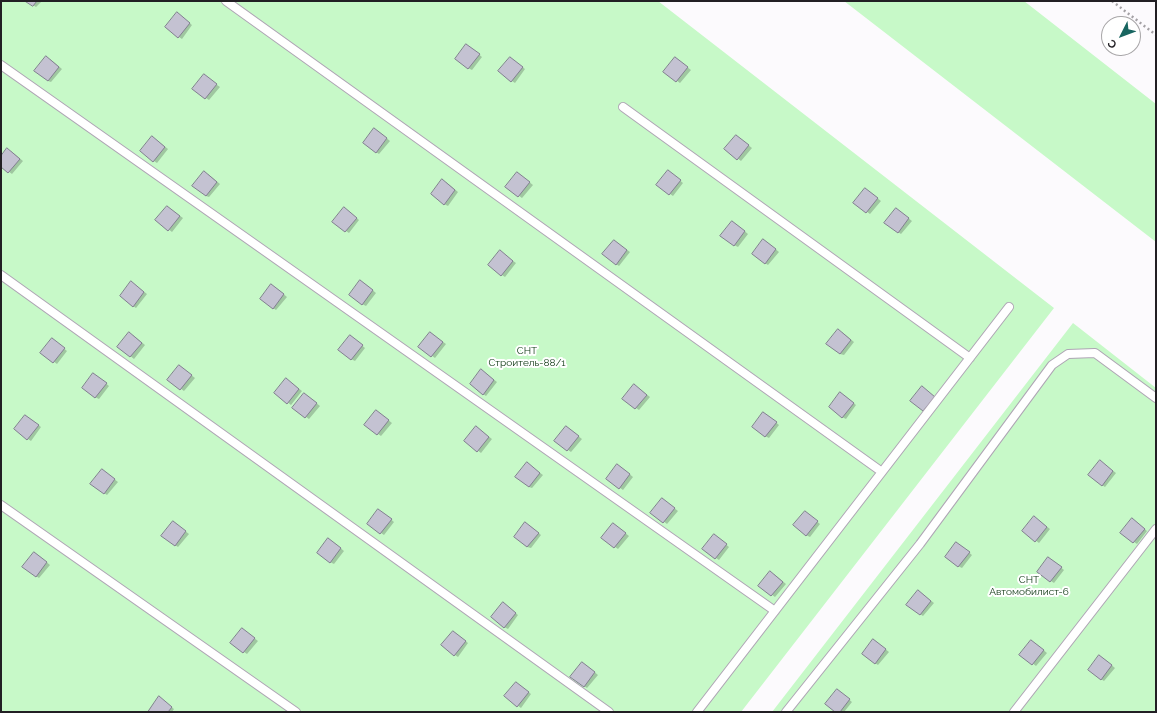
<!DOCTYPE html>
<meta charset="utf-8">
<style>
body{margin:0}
#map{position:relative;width:1157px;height:713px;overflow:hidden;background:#fcfafd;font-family:Raleway,sans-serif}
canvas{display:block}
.frame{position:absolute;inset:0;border:2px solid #221f24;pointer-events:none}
.north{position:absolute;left:1101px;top:16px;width:40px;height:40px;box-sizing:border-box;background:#fff;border:1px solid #a7a5a7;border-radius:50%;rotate:228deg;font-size:11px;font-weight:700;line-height:16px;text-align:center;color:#221f24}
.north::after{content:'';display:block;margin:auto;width:14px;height:18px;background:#186560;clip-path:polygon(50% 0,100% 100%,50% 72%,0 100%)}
</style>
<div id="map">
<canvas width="1157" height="713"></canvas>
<div class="frame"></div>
<div class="north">С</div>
</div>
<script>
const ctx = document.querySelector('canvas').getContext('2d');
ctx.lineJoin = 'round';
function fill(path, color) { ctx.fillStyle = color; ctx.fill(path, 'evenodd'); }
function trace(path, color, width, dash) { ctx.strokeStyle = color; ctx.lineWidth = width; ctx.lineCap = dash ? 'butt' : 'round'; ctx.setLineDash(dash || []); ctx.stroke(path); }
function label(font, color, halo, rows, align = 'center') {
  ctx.font = font + ' Raleway,sans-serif'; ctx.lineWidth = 4; ctx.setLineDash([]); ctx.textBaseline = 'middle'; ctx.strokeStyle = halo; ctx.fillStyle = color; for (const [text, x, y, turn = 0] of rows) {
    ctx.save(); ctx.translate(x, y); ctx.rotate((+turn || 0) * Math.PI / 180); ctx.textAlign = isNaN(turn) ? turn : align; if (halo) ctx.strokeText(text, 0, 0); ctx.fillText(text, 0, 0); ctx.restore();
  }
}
const green = new Path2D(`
 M1,1h657l396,307 -313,404h-740z
 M844,1h180l132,103v138z
 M1073,323l83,65v324h-384z`);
const shadow = new Path2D(`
 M27,1h15l-6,6z
 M180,16l12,9 -10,14 -3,-2z
 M470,47l12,10 -10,13 -4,-2z
 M50,59l12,10 -11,13 -3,-1z
 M513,60l12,9 -10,14 -3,-2z
 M678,60l13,10 -11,13 -15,-11z
 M207,78l13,9 -11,13 -16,-11z
 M378,131l12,10 -11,13 -3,-2z
 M739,138l13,10 -11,13 -15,-12z
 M155,139l13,10 -11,14 -3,-2z
 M11,151l12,10 -11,13 -11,-8v-9z
 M671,173l12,10 -10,13 -16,-11z
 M208,174l12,10 -11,13 -3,-1z
 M520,175l13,10 -11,13 -15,-11z
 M446,182l12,10 -10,14 -4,-2z
 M868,191l13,10 -11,13 -15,-11z
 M170,209l13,9 -11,14 -15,-12z
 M347,210l12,10 -10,13 -16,-11z
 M899,211l13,10 -11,13 -3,-2z
 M736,224l12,10 -10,13 -4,-2z
 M767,242l12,10 -11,13 -3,-2z
 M617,243l13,9 -11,14 -3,-2z
 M503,254l13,9 -11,14 -3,-2z
 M364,283l12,10 -10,13 -4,-2z
 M135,285l12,9 -11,14 -3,-2z
 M275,287l12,10 -11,13 -3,-2z
 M842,332l12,10 -10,13 -4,-1z
 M133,335l12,10 -11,14 -15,-12z
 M433,335l13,9 -11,14 -16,-12z
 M353,338l12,10 -10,13 -4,-2z
 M55,341l12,10 -10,13 -16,-12z
 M182,368l13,10 -11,13 -15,-11z
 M485,373l12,9 -11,14 -3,-2z
 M97,376l12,10 -10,13 -4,-2z
 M290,382l12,9 -11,14 -15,-12z
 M637,387l13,10 -11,13 -16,-11z
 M844,395l12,10 -10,14 -4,-2z
 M307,396l13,10 -11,13 -15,-11z
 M379,413l13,10 -11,13 -16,-11z
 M767,415l12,10 -10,13 -4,-2z
 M26,416l15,11 -10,14 -3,-2z
 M569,429l13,10 -11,13 -16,-11z
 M480,430l12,9 -11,14 -15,-12z
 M1104,464l12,9 -11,14 -3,-2z
 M530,466l13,9 -11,13 -3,-1z
 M621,467l12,10 -10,13 -16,-11z
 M105,472l13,10 -11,13 -3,-2z
 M665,501l13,10 -11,13 -15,-12z
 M382,512l12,10 -10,13 -16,-11z
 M808,514l12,10 -10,13 -4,-2z
 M1038,520l12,9 -11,14 -15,-12z
 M1135,521l12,10 -10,13 -16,-11z
 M176,524l13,10 -11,13 -3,-2z
 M529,525l12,10 -10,13 -4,-1z
 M616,526l13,10 -11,13 -16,-11z
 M717,537l12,10 -10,13 -16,-11z
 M332,541l12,10 -10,13 -4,-2z
 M960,545l12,10 -10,13 -4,-2z
 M38,555l12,10 -11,13 -3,-2z
 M1052,560l12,10 -10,13 -3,-2z
 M774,574l12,10 -11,13 -15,-11z
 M921,593l13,10 -11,13 -3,-2z
 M506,606l12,9 -10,14 -4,-2z
 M245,631l13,10 -11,13 -16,-11z
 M456,634l12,9 -10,14 -3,-2z
 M874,640l15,12 -11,13 -3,-2z
 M1035,643l12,10 -11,13 -15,-12z
 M1103,658l12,10 -11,13 -3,-2z
 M586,665l12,10 -11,13 -3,-2z
 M519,685l12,9 -10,14 -16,-12z
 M840,692l12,10 -8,10h-7z
 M159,698l15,11 -2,3 -24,-1z`);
const building = new Path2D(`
 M25,1h12l-4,5z
 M177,12l13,11 -12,15 -13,-11z
 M466,44l14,10 -12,15 -13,-10z
 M46,56l13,11 -11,14 -14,-10z
 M510,57l13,10 -12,15 -13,-11z
 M675,57l13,10 -12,15 -13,-10z
 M204,74l13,10 -12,15 -13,-10z
 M374,128l13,10 -11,15 -13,-10z
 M736,135l13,10 -12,15 -13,-11z
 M152,136l13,11 -12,15 -13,-11z
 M7,148l13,11 -12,14 -7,-6v-11z
 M668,170l13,10 -12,15 -13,-10z
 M204,171l13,11 -11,14 -14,-10z
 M517,172l13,10 -12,15 -13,-10z
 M442,179l13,11 -11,15 -13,-11z
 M865,188l13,10 -12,15 -13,-10z
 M167,206l13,10 -12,15 -13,-11z
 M344,207l13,11 -12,14 -13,-10z
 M896,208l13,10 -11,15 -14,-10z
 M732,221l13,10 -11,15 -14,-10z
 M763,239l13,10 -11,15 -13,-10z
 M614,240l13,10 -11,15 -14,-11z
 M500,250l13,11 -12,15 -13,-11z
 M360,280l13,10 -11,15 -13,-10z
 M131,281l13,11 -11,15 -13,-11z
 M271,284l13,10 -11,15 -13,-10z
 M838,329l13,11 -11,14 -14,-10z
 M129,332l13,11 -12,14 -13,-10z
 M430,332l13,10 -12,15 -13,-10z
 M350,335l13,10 -12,15 -13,-10z
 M52,338l13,10 -12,15 -13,-10z
 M179,365l13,10 -12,15 -13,-10z
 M481,369l13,11 -11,15 -13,-11z
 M93,373l14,10 -12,15 -13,-10z
 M286,378l13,11 -12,15 -13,-11z
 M634,384l13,11 -12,14 -13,-10z
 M922,386l13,11 -12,14 -13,-10z
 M840,392l14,11 -12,15 -13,-11z
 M304,393l13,10 -12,15 -13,-10z
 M376,410l13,10 -12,15 -13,-10z
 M763,412l14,10 -12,15 -13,-10z
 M25,415l14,10 -12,15 -13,-11z
 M476,426l13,11 -12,15 -13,-11z
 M566,426l13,10 -12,15 -13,-10z
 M1100,460l13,11 -11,15 -14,-11z
 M527,462l13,11 -11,14 -14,-10z
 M617,464l13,10 -11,15 -13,-10z
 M102,469l13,10 -11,15 -14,-10z
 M662,498l13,10 -12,15 -13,-10z
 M378,509l14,10 -12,15 -13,-10z
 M805,511l13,10 -12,15 -13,-11z
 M1034,516l13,11 -12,15 -13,-11z
 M1132,518l13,11 -12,14 -13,-10z
 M173,521l13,10 -11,15 -14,-10z
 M525,522l14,11 -12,14 -13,-10z
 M613,523l13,10 -12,15 -13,-10z
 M714,534l13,10 -12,15 -13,-10z
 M328,538l13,10 -11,15 -13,-10z
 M956,542l14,10 -12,15 -13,-10z
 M34,552l13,10 -11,15 -14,-10z
 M1048,557l14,10 -12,15 -13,-10z
 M770,571l13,11 -12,14 -13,-10z
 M918,590l13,11 -11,14 -14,-10z
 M503,602l13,11 -12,15 -13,-11z
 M242,628l13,10 -12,15 -13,-10z
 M453,631l13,10 -12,15 -13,-11z
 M873,639l13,10 -11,15 -13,-10z
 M1031,640l13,10 -12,15 -13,-10z
 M1099,655l13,10 -11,15 -13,-10z
 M582,662l13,10 -11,15 -14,-10z
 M516,682l13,10 -12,15 -13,-11z
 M837,689l13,10 -10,13h-5l-10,-8z
 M159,696l13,11 -4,5h-20z`);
const path = new Path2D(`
 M1112,1l44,34`);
const service = new Path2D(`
 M226,1l656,471
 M1,65l774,546
 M623,107l347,251
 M1,275l608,437
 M1,505l295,207
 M697,712l312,-405
 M786,712l134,-168 132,-179 16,-11 27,-1 61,45
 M1014,712l142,-183`);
const parkNames = [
 ["СНТ",527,351],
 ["Строитель-88/1",527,363],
 ["СНТ",1029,580],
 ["Автомобилист-6",1029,592]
];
fill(green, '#c7f9c8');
fill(shadow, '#0003');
fill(building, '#c4c2d2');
trace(building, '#828090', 1);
trace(service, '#aea5b4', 10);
trace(path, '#a4a1a5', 2.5, [2, 3]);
trace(service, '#fff', 8);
label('10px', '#0b3510', '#fff', parkNames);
</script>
